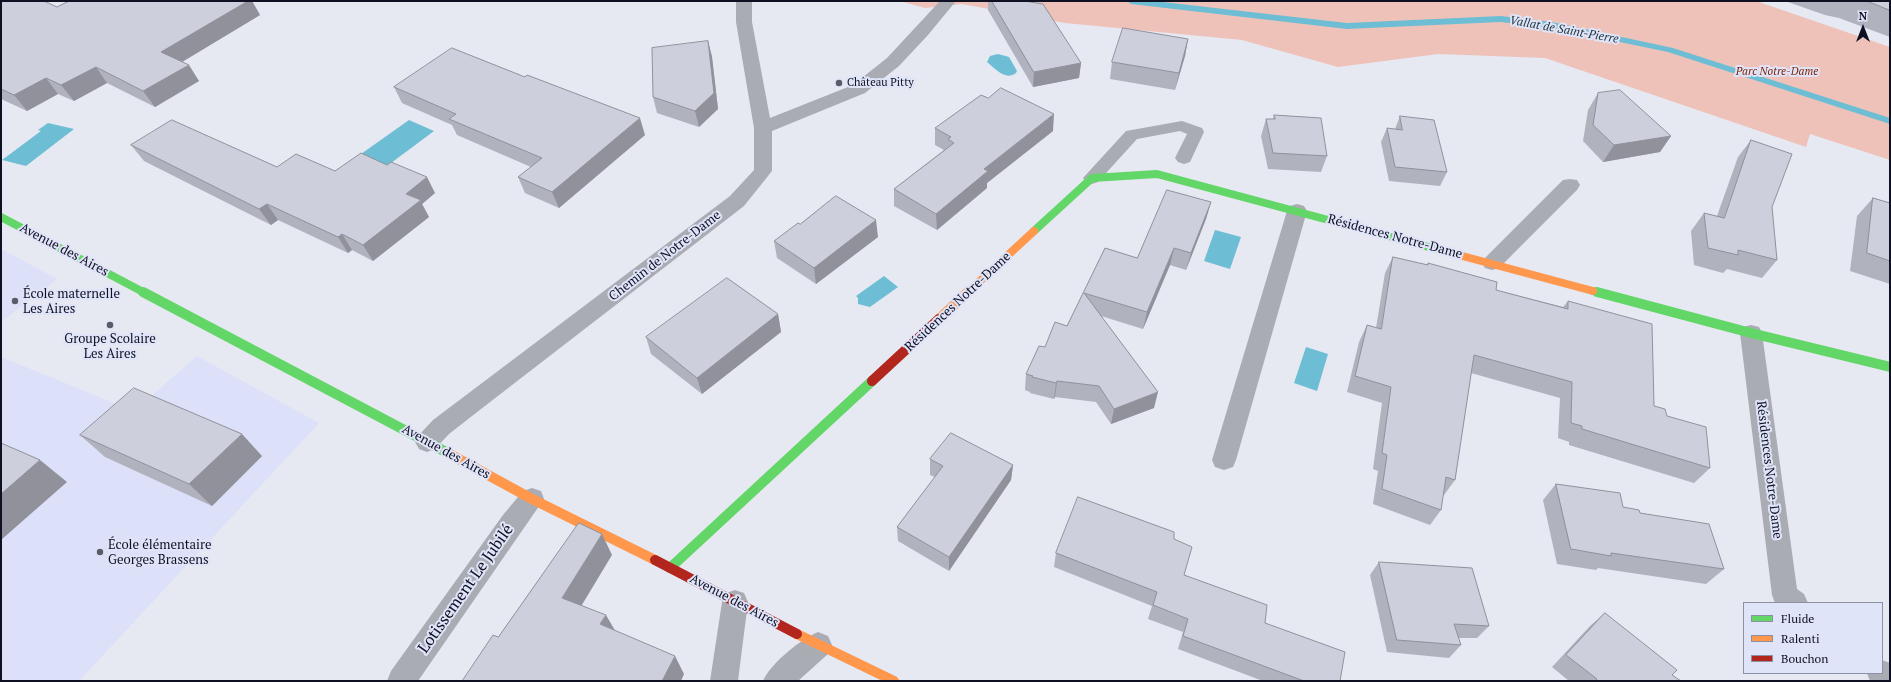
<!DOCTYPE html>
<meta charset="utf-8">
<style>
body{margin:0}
#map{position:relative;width:1891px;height:682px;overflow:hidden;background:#e6e8f2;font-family:"PT Serif",serif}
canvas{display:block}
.frame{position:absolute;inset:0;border:2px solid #0f1123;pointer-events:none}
.legend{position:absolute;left:1743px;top:602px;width:140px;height:72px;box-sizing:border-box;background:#e0e4f8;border:1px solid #8c90a3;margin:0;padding:5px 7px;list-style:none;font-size:12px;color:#0f1123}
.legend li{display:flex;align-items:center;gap:8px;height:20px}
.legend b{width:20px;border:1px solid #8c90a3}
.north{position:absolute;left:1843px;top:8px;width:40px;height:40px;-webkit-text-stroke:3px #e0e4f8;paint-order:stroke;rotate:0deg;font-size:11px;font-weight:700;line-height:16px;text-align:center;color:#0f1123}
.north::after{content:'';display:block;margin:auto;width:14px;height:18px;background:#0f1123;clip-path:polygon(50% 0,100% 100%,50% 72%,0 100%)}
</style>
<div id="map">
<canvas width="1891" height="682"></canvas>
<div class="frame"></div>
<ul class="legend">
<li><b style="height:5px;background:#63d668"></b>Fluide</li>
<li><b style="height:5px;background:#ff974d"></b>Ralenti</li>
<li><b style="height:5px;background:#b3261e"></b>Bouchon</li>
</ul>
<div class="north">N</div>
</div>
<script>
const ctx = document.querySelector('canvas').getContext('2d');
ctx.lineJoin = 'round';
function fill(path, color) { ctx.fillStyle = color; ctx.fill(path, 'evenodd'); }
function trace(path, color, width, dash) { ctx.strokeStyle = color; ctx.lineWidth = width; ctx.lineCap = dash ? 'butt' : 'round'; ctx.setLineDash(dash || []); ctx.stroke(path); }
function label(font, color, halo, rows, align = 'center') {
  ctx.font = font + ' "PT Serif",serif'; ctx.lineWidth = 4; ctx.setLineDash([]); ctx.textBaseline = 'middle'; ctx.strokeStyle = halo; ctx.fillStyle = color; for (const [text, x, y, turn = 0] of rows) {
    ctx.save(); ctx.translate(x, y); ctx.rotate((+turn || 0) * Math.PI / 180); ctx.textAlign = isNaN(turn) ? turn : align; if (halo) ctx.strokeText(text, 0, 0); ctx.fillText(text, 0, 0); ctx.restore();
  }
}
const built = new Path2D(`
 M1,249l56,30 -56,43z
 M197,356l122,67 -240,258h-78v-324l133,54z`);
const green = new Path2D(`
 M900,1h856l134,46v113l-80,-26 -4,13 -261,-89 -107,-4 -100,13 -96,-27 -177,-17 -103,-19 -37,4z`);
const water = new Path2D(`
 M998,54l11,3 8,14 -1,2c-11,8 -20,-4 -29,-11l3,-6z
 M409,120l25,11 -47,35 -26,-12z
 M48,123l26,6 -48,37 -24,-6 39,-29 -3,-1z
 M1215,230l26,7 -11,32 -26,-8z
 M884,276l14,11 -28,20 -12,-3v-6l-2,-2z
 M1306,347l22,7 -11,37 -23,-8z`);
const stream = new Path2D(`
 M1127,1h27l193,22 154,-7 51,6 121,26 217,70v6l-222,-72 -116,-24 -51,-6 -154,7 -216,-25z`);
const lane = new Path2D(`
 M1182,121l20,7 2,4 -14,30 -6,2 -6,-2 -3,-4 12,-24 -7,-3 -43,8 -39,43 -6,2 -6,-2 -3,-4 43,-47z`);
const street = new Path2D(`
 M736,1h16v21l18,96 83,-33 34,-27 53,-57h16l-28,34 -29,31 -34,27 -93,38v40l-28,35 -263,203 -32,25 -14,15 -8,3 -8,-3 -4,-7 4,-7 14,-15 297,-224 24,-26v-42l-18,-106z
 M1570,179l7,1 3,5 -3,5 -78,78 -7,2 -7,-2 -3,-5 3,-5 78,-78z
 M1297,204l7,2 3,5 -71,249 -3,7 -9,3 -9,-3 -3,-7 75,-249 3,-5z
 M1751,325l8,2 3,6 35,256 7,5 4,9h-33l-3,-8 -32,-262 3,-6z
 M532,488l9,3 3,8 -126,182h-31l4,-10 112,-156 20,-24z
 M735,590l9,3 4,9 -10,79h-28l12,-79 4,-9z
 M818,632l10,4 4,9 -4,9 -30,27h-35c7,-17 38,-42 55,-49z
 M1882,660l8,3v18h-20l-3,-8h15z`);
const fastFar1 = new Path2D(`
 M1,217l144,76
 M1034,231l58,-53 65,-4 283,76
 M1593,291l7,2`);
const fast = new Path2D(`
 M143,292l303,160
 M1597,292l154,41 139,34
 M670,568l202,-187`);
const slowFar1 = new Path2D(`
 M1440,250l153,41
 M967,293l67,-62`);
const slow = new Path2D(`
 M939,319l29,-27
 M446,452l86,47 123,61
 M797,634l97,47`);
const jam = new Path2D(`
 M872,381l67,-62
 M655,560l142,74`);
const wall = new Path2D(`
 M1,1l56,6 12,-6h183l8,14 -78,47 17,19 -44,26 -48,-24 -33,18 -16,-7 -31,17 -26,-12z
 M988,1h36l57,62 -2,15 -46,9 -45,-77z
 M1785,1h105v36l-51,-19 -14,-3z
 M1188,39l-3,17 -10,34 -65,-11 2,-17z
 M708,41l4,16 6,52 -19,18 -42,-14 -4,-16z
 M394,87l251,48 -86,73 -34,-15 -7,-16 13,-10 -74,-32 -5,-10 -50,-22z
 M1598,93l73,43 -11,16 -57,10 -20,-21 5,-31z
 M1274,115l53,41 -6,16 -53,-3 -7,-33 5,-17h7z
 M1400,116l47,56 -7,14 -51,-5 -8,-39 6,-14 8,1z
 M935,128l118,3 -66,52v5l-50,42 -43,-24v-17l50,-39 -9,-5z
 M1751,140l21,67 5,53 -15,18 -35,-9 -4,4 -29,-8 -3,-34 13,-18 13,3 21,-59z
 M131,145l146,22 158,26 -13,11 7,13 -56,44 -21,-11 -4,3 -70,-33 -7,5 -127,-64z
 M1873,198l17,5v81l-40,-13 7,-55z
 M1211,202l-5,17 -20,51 -16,-5 -27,64 -42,-13 53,92 -43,16 -15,-22 -41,-5 -1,2 -24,-6v-1l-5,-2 1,-16 19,-27 22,-21 38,-78 32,10z
 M800,224l78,13 -62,47 -39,-26 -3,-17z
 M1393,257l34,8 1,-2 68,27 67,17 5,-6 86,105 13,10 43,52 -16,15 -125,-38v-3l-11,-4 2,-40 -89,-25 -16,107 -11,15h-1l-2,15 -11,15 -57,-21 5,-33 -5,-2 9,-66 -35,-11 12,-50 8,-17 9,3 9,-55z
 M778,314l3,18 -79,62 -51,-40 -5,-17z
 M80,435l182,21 -50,50 -107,-49z
 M930,459l83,6 -2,15 -62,91 -51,-30 -1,-14 38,-50 -5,-2z
 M1556,484l84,29 84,56 -18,15 -108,-16 -2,2 -39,-6 -14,-64z
 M1174,539l10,36 81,48 75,58h-77l-85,-32 5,-17 -35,-13 4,-13 -98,-39 2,-14z
 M1379,562l110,64 -12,12h-19l3,7 -12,13 -62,-6 -17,-77z
 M1605,613l67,62 9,6h-112l-17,-14 38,-41z`);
const shadedWall = new Path2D(`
 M248,1h4l8,14 -88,53 -11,-16z
 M1188,39l-3,17 -10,34 4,-17z
 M708,41l4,16 6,52 -19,18 -4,-16z
 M1081,63l-2,15 -46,9 1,-15z
 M189,65l10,16 -44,26 -12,-16z
 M96,67l11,16 -33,18 -13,-16z
 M46,78l12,16 -31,17 -13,-16z
 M1054,114l-1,17 -66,52v5l-50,42 -1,-16 48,-45z
 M640,118l5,17 -86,73 -7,-16z
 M1671,136l-11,16 -57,10 11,-17z
 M427,177l8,16 -13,11 7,13 -56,44 -10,-16 43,-51z
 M1211,202l-5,17 -20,51 5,-17z
 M267,204l11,16 -7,5 -12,-16z
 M876,220l2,17 -62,47 -2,-16z
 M342,234l10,16 -4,3 -10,-16z
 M1174,248l-4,17 -27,64 4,-17z
 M778,314l3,18 -79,62 -5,-16z
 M1057,381l-2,16 -1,2 2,-16z
 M1158,392l-4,16 -43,16 3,-15z
 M242,434l20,22 -50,50 -23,-22z
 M40,460l27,22 -66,58v-46z
 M1013,465l-2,15 -62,91v-14z
 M602,534l10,21 -38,63 -12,-20z
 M606,615l11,19 -17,-10z
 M675,656l9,18 -3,7h-19z`);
const building = new Path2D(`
 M1,1h43l13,6 12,-6h179l-87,51 28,13 -46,26 -47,-24 -35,18 -15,-7 -32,17 -13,-6z
 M992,1h32l19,3 38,59 -47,9z
 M1867,1h23v9z
 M1123,28l65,11 -9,34 -67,-11z
 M708,41l6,52 -19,18 -42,-14 -1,-49z
 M452,48l73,29 2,-2 113,43 -88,74 -34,-15 24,-19 -93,-39 7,-5 -62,-27z
 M1001,88l53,26 -70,55 4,2 -52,43 -42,-25 60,-46 -6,-4 3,-2 -16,-9 46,-33 7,3z
 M1620,90l51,46 -57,9 -21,-20 5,-32z
 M1274,115l47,3 6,38 -54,-3 -7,-34h9z
 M1400,116l34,4 13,52 -52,-5 -8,-39 15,2z
 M172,120l105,47 19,-13 39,17 26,-18 26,12 4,-3 36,15 -21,17 15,6 -58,45 -21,-11 -4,3 -71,-33 -8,5 -128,-64z
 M1751,140l41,14 -20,53 5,53 -39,-10v5l-30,-7 -4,-35 20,5z
 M1167,190l44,12 -20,51 -17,-5 -27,64 -63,-19 74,99 -44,17 -15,-23 -42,-5 -1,2 -24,-6 1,-1 -7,-2 13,-28 6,1 10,-25 12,4 38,-78 32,10z
 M836,196l40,24 -62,48 -40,-27 24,-18 2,1z
 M1873,198l17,5v58l-23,-8z
 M1393,257l35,8v-2l69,19 -1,8 72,19v-8l84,23 2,82 11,3 2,7 39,11 4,41 -128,-39v-3l-11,-3 1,-41 -98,-27 -19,125 -9,-3 -5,33 -59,-21 5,-34 -5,-2 9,-66 -36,-11 12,-51 14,4z
 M727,278l51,36 -81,64 -51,-41z
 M134,388l108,46 -53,50 -109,-49z
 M951,433l62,32 -64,92 -52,-30 46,-61 -13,-7z
 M1,443l39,17 -39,34z
 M1556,484l64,9 3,14 16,3 1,3 69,11 15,45 -113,-16v3l-40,-7z
 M1078,497l96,35v7l18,8 -8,28 83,30 -2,18 80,29 -5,29h-36l-121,-45 5,-17 -35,-14 4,-13 -101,-39z
 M579,523l23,11 -40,64 44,17 -6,9 75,32 -13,25h-200l31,-46 5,2z
 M1379,562l93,6 17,58 -35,-2 7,21 -64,-5z
 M1605,613l72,57 -5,5 9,6h-86l2,-2 -31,-24z`);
const markers = [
 [839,83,4,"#5a5c6b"],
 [15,301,4,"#5a5c6b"],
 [110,325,4,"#5a5c6b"],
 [100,552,4,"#5a5c6b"]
];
const farParknames = [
 ["Parc Notre-Dame",1777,72]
];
const farPoinames = [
 ["Château Pitty",847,83]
];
const farWaternames = [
 ["Vallat de Saint-Pierre",1564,30,10]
];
const streetNames = [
 ["Résidences Notre-Dame",1395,237,15],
 ["Avenue des Aires",64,250,28],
 ["Chemin de Notre-Dame",665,256,-38],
 ["Résidences Notre-Dame",958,302,-43],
 ["Avenue des Aires",446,452,29],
 ["Résidences Notre-Dame",1769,470,83],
 ["Avenue des Aires",734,601,28]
];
const poiNames = [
 ["École maternelle",23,294],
 ["Les Aires",23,309],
 ["Groupe Scolaire",110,339,"center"],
 ["Les Aires",110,354,"center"],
 ["École élémentaire",108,545],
 ["Georges Brassens",108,560]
];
const nearStreetnames = [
 ["Lotissement Le Jubilé",466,589,-55]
];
fill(built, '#dce1f9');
fill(green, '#efc2b9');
fill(water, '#6dbed4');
fill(stream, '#6dbed4');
fill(lane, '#aaacb4');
fill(street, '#aaacb4');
trace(fastFar1, '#63d668', 8);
trace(fast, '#63d668', 10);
trace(slowFar1, '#ff974d', 8);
trace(slow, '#ff974d', 10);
trace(jam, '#b3261e', 10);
fill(wall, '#b0b2be');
fill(shadedWall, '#90919b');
fill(building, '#cdcfdd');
trace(building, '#90919b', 1);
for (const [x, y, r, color] of markers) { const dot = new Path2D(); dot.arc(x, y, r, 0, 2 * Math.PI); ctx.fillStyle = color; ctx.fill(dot); trace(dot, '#e0e4f8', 1.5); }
label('italic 11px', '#7e2302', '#e0e4f8', farParknames);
label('11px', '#0f1123', '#e0e4f8', farPoinames, 'left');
label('italic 12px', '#1d353c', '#e0e4f8', farWaternames);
label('13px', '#0f1123', '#e0e4f8', streetNames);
label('13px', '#0f1123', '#e0e4f8', poiNames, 'left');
label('16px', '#0f1123', '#e0e4f8', nearStreetnames);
</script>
